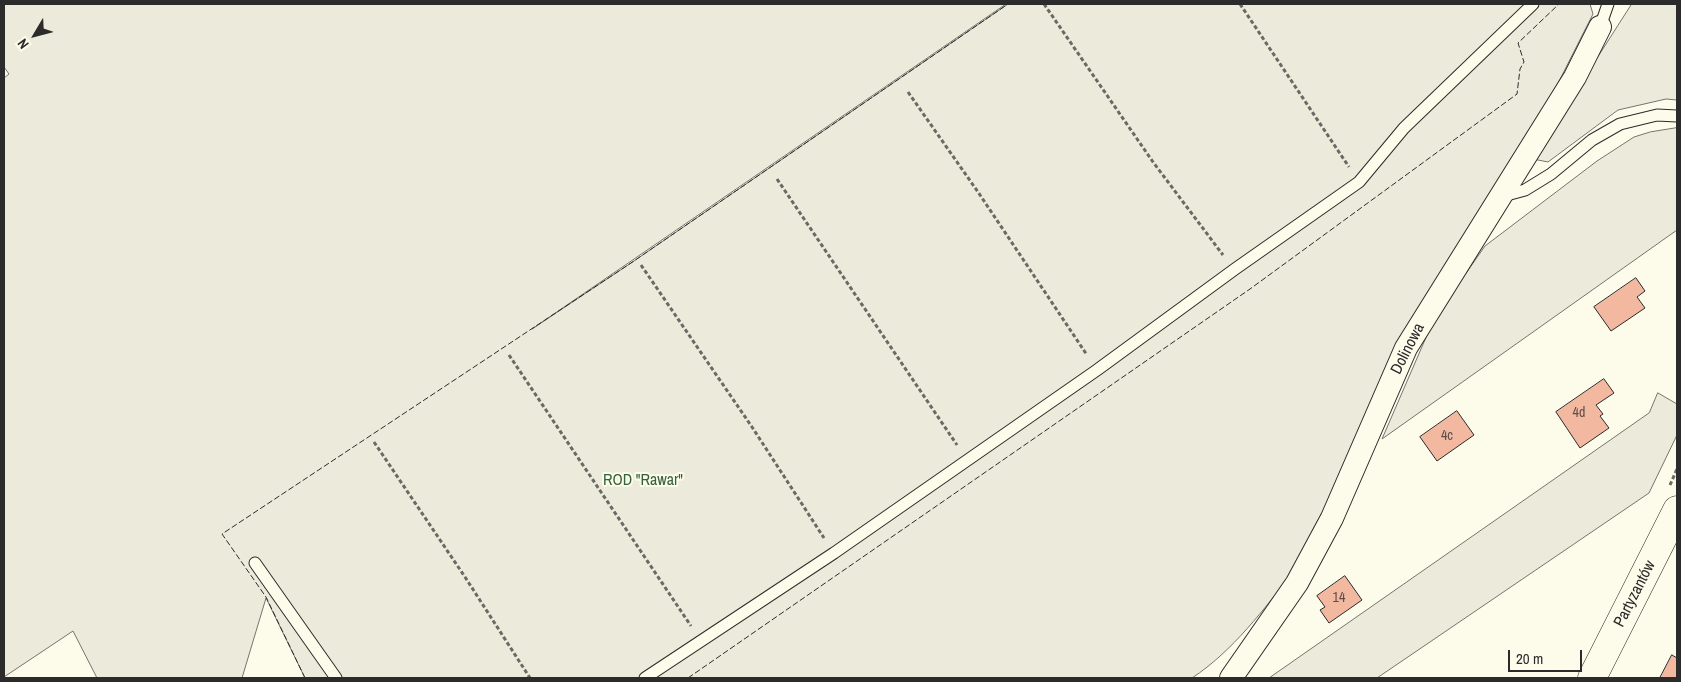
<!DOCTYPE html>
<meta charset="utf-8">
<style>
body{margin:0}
#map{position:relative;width:1681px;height:682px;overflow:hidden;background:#fdfbea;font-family:"Archivo Narrow",sans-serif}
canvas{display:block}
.frame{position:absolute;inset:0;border:5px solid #2b2b2b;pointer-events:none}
.north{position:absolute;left:10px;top:10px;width:50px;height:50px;-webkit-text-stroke:4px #fdfbea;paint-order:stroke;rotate:233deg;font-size:14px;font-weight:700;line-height:20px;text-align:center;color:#2b2b2b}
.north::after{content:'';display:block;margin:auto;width:18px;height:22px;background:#2b2b2b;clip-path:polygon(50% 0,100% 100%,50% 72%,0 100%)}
.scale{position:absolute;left:1508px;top:650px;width:74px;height:22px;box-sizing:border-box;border:2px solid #2b2b2b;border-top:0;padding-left:6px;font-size:15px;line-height:18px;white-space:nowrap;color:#2b2b2b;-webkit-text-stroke:4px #fdfbea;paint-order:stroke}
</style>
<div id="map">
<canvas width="1681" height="682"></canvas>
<div class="frame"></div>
<div class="north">N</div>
<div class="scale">20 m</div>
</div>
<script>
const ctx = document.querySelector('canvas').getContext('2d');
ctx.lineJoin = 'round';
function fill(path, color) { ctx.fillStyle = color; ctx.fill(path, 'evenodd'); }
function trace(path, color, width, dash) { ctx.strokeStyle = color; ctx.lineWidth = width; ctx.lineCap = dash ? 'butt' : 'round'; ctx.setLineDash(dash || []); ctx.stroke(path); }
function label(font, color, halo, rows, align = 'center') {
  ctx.font = font + ' "Archivo Narrow",sans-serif'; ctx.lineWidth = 4; ctx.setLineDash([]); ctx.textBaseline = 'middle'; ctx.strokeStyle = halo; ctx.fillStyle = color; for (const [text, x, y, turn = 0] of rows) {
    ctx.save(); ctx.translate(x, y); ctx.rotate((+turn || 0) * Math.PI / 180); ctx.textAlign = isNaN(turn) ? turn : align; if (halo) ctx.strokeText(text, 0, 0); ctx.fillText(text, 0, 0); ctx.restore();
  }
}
const green = new Path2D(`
 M4,4h1002l-474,325 99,-66 377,-259h582l3,10 -47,93 -252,464c-30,38 -61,80 -102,107h-887l-39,-80 -24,80h-145l-24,-47 -69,46v-599l5,-4 -5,-7z
 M1632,4h45v96l-11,-1 -48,11 -70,52 -15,-3z
 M1677,128v102l-295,209 52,-120 51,-73 112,-85 37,-24 16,-5z
 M1658,393l19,11v31l-28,58 -272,185h-108l380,-265z`);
const building = new Path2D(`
 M1636,278l9,13 -8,6 8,11 -34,23 -17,-24z
 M1604,379l10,14 -18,12 7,9 -3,2 9,12 -29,20 -24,-36z
 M1457,411l17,24 -37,26 -17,-24z
 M1345,576l17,24 -33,23 -9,-13 5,-3 -8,-11z
 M1672,655l5,3v20h-17z`);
const path = new Path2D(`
 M1044,4l109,158 70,93
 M1240,4l109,163
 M908,92l70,100 109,163
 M777,179l180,266
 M641,265l111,162 72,111
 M509,355l182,271
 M374,442l91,135 65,101
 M1670,485l7,-16`);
const service = new Path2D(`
 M1600,27l8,-23
 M1503,196l22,-6 26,-16 41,-34 28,-16 37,-9 20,1
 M255,563l81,115
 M645,678l189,-125 263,-183 138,-101 124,-87 45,-54 129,-124`);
const minor = new Path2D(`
 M1231,678l66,-95 35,-65 74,-170 169,-271 25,-50`);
const tertiary = new Path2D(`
 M1592,678l85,-168`);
const fence = new Path2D(`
 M305,678l-39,-81 -44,-63 409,-271 377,-259
 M688,678l562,-389 267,-195 3,-25 4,-7 -6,-19 41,-39`);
const numberNames = [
 ["4d",1579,413],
 ["4c",1447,436],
 ["14",1339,598]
];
const streetNames = [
 ["Dolinowa",1408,349,-63],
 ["Partyzantów",1635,594,-63]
];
const parkNames = [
 ["ROD \"Rawar\"",643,481]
];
fill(green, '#ecebdb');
trace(green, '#74746e', 1);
fill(building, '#f2b8a0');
trace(building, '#2b2b2b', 1);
trace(service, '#2b2b2b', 13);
trace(minor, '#2b2b2b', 24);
trace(tertiary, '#2b2b2b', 29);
trace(path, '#6a6964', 3, [4, 2.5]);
trace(service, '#fdfbea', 11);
trace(minor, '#fdfbea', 22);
trace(tertiary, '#fdfbea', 28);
trace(fence, '#2b2b2b', 1, [6, 2.5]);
label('14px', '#5d4e48', null, numberNames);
label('16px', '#2b2b2b', '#fdfbea', streetNames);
label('16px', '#34623c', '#fdfbea', parkNames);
</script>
